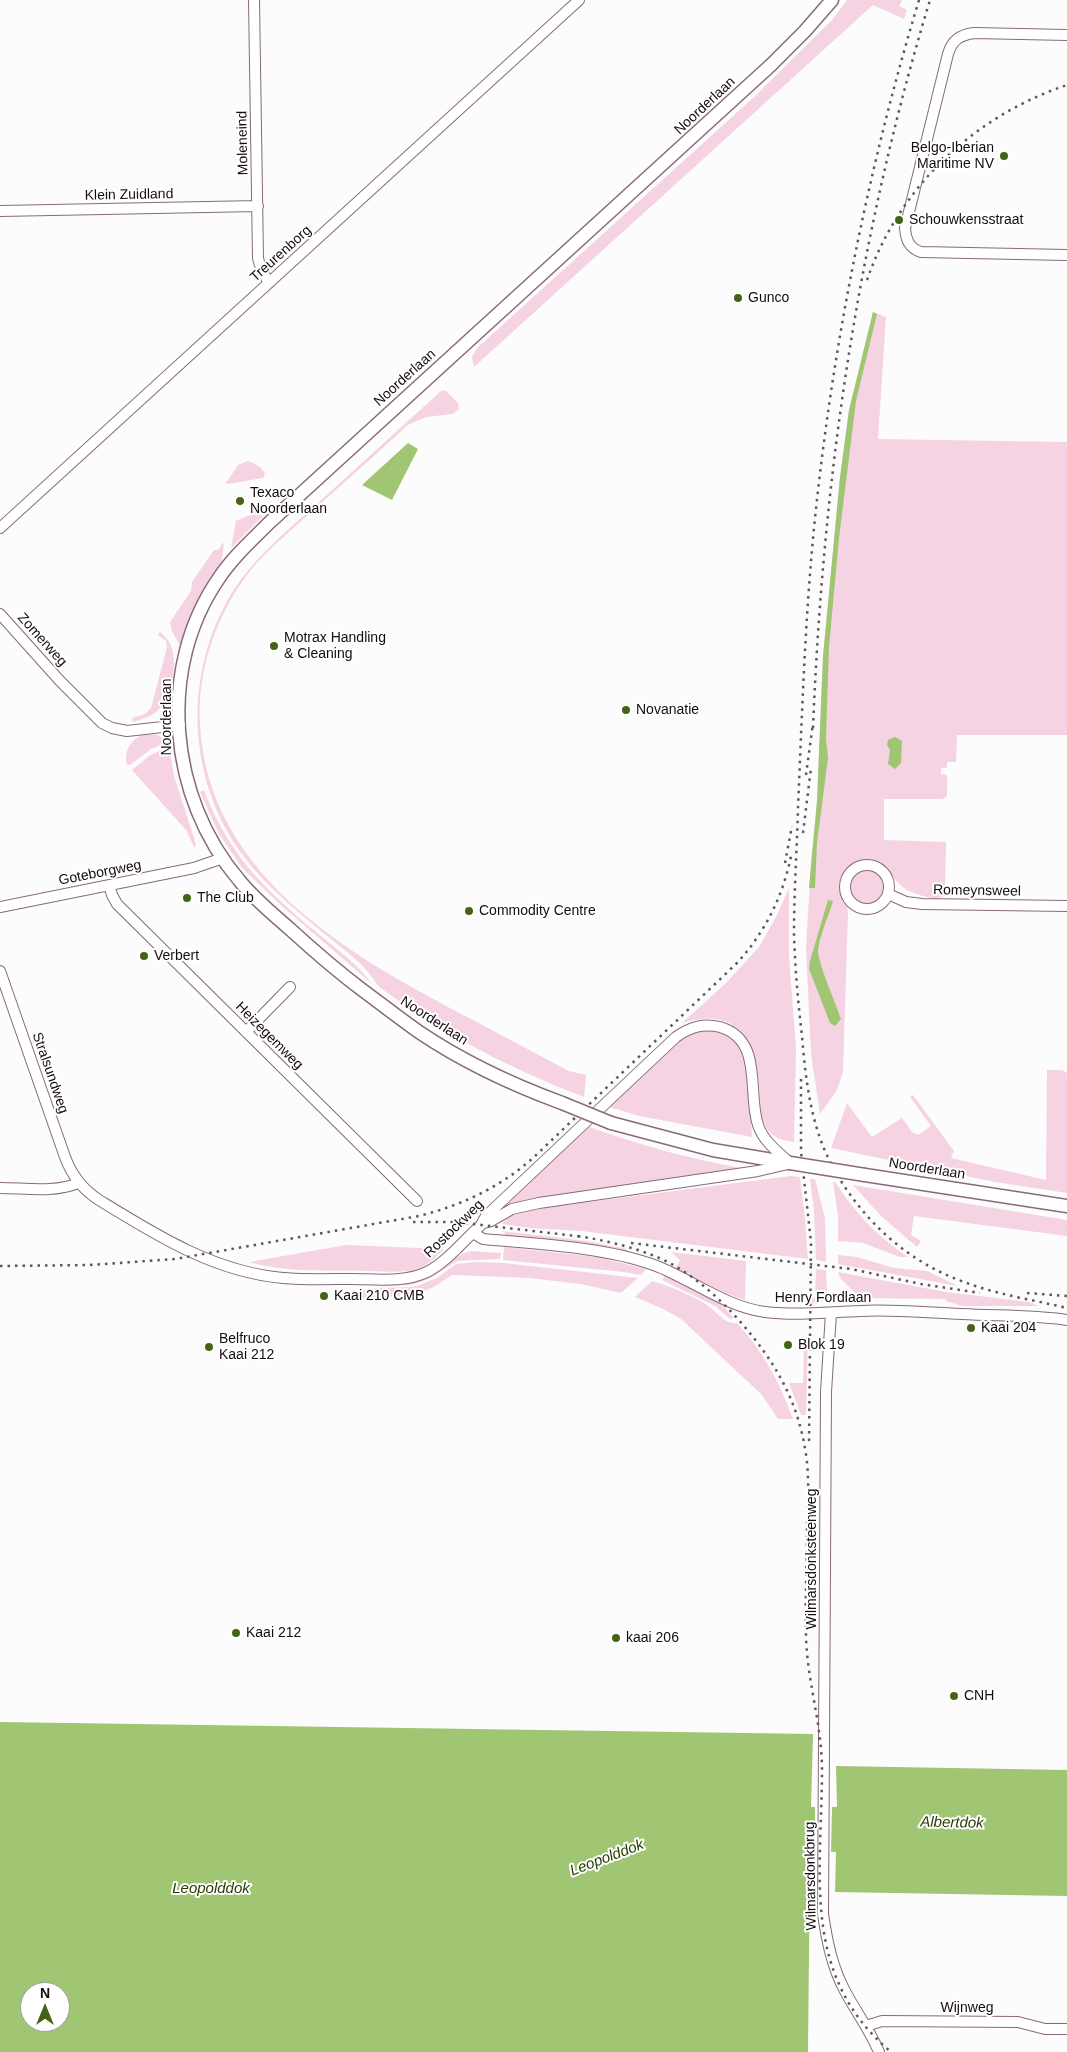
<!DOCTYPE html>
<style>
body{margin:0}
#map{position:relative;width:1067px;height:2052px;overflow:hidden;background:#fcfcfc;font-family:Helvetica,sans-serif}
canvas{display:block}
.north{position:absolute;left:20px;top:1982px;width:50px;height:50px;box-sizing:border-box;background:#fff;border:1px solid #a19d9f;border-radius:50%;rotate:0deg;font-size:14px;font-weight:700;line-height:20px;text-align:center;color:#150b10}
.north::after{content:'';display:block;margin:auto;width:18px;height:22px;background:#456316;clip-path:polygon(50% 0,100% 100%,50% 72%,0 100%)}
</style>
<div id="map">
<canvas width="1067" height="2052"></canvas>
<div class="north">N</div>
</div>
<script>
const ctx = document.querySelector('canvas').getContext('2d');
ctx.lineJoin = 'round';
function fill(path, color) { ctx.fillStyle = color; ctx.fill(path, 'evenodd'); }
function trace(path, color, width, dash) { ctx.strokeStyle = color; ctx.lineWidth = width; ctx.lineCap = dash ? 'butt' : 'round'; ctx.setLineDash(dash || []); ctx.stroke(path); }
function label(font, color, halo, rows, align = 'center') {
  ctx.font = font + ' Helvetica,sans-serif'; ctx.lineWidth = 4; ctx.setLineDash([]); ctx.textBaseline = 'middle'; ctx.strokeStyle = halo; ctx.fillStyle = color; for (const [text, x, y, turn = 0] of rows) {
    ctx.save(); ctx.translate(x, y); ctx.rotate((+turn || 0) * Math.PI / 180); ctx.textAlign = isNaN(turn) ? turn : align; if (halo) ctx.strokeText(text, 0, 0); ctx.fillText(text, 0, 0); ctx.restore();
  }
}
const green = new Path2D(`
 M847,0h55l-3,6 8,4 -3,9 -31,-14 -399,362 -2,-10 5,-9 277,-251 78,-77z
 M873,312l13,5 -8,122 189,3v293h-110l-1,27h-9v6h-6v6l6,1v21l-4,3h-59v41l62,2 -1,53 -8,4c-10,-2 -20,-4 -30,-9 -19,-12 -26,-39 -55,-25 -7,3 -11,11 -11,19 -1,11 7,18 7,29l-5,159 -6,18 -17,24 -9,-60 -5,-106 5,-87 6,-60 6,-145 17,-179 9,-67z
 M445,390l13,13 1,6 -6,5 -27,3 -18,8c-32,29 -64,58 -96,86 -22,21 -47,40 -65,64 -32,43 -50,97 -47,150 8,144 137,223 252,284 39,21 78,41 117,62l17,4 -2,22c-71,-27 -141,-63 -202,-108 -7,-6 -10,-13 -16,-19 -5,-7 -12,-12 -18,-17 -38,-32 -80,-62 -109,-103 -52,-75 -55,-176 -9,-254 23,-38 57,-65 89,-94 41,-37 81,-74 122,-111z
 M247,461c7,1 14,6 18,12l-2,5 -35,6 -2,-1 12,-18z
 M259,514l4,2 -32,32 5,-27 11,-5z
 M223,543h1l-2,17 -15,23 -16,31 -11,32 -8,-15 -2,-9 21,-31 1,-9 22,-32h4z
 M160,632c4,4 8,7 10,12 9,18 2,53 -12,66 -7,7 -16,9 -25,12l-1,-4 13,-4 6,-6 16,-61 -1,-6 -8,-6z
 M147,734l11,1 9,7 -16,7 -21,16h-3c-4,-15 6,-29 20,-31z
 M169,746l5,30 20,62 2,8 -2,1 -8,-17 -54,-60 17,-14z
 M204,790c24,64 61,100 112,142 20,17 41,31 56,52l-90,-78 -40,-38 -24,-36 -18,-40z
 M850 887a17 17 0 1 1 34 0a17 17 0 1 1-34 0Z
 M789,888v68l7,93 -2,93c-11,-2 -20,-3 -27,-13 -6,-9 -6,-19 -7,-30 -2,-27 -2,-56 -26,-73 -16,-11 -34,-8 -52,-3l44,-40 33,-36 17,-30z
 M704,1030c41,6 42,25 45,60 1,16 2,31 3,47l-113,-21 -30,-9 68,-66 8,-6z
 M1047,1070h15l5,3v120l-72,-11 -164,-34 16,-45 25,34 30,-19 10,14 6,3 13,-9 -21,-29 3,-2 41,56 -3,7 95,22z
 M587,1126c51,19 104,33 159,43l-215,31 -21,6 -2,-4z
 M791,1176l9,1 5,42 3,40 -226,-28 -52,-3 -28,-4c6,-11 35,-14 47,-17z
 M810,1179h5l10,39 1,44 -10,-2 -2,-49z
 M833,1182l3,1c20,31 41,53 72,74h-8l-37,-14 -25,-2v-25z
 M853,1185l214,35v16l-153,-20 -3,19 10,6 -4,6 -36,-31z
 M502,1231l85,10 40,8v3l-17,-4 -105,-12v-3z
 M346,1245l98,4c-7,7 -15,15 -24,19 -16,6 -36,3 -53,3 -40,-1 -79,2 -118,-9z
 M504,1247l93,10 49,12 -5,6 -17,-3 -121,-12z
 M470,1251l31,2 -1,6 -43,2 -25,16 -14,6 -9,2 -28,1c12,-5 26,-1 39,-6 18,-7 31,-23 50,-29z
 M671,1252l75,9 -1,39 -20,-7 -50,-24 5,-9z
 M838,1255l19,2 37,11 33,3 31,15 -120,-22z
 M475,1262l29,1 134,15 -17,15 -40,-9 -52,-6 -77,-3 -18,12 -23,9 -75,3v-5l24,-2 16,-4 38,-1 23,-9 19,-14z
 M816,1269l10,1 1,24 -6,8 -9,1v-5h3z
 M838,1272l108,20 83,10 10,4h-77l-16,-5v-2l-92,-1v-6l-13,-13z
 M665,1276l54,26 15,16 -4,1 -15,-13 -53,-26z
 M652,1281c19,6 38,13 55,24 9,6 18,20 30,18 26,28 43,60 56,96h-15l-17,-25 -80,-75 -20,-11 -26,-11z
 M802,1337l6,3 -2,75h-5l-12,-32h14l1,-41z`);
const water = new Path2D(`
 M873,312l4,2 -21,87 -17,137 -10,109 -3,92 2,19 -11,85 -2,45h-6l8,-87 6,-145 17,-179 9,-67z
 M408,443l10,6 -26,51 -30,-15z
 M895,737l7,4 -1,22 -6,6 -7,-5 2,-14 -3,-5 1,-5z
 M828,900l5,1c-4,14 -14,36 -15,50 0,12 18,53 23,68l-6,7 -5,-3 -21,-54 1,-8z
 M0,1722l813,12 -2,73h26l-1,-41 231,4v126l-232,-4 1,-40 -26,-1 -2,201h-808zM30,1992h30v30h-30z`);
const pier = new Path2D(`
 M815,1805l17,1 -1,47h-16z`);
const minor = new Path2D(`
 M254,0l4,258 3,11 8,14
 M1067,35l-93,-2c-14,2 -22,7 -26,21l-43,174c1,12 4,20 16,24l146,3
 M0,211l258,-5
 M0,528l579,-528
 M0,614l60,67 42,42 10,5 15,3 53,-6
 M845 887a22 22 0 1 1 44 0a22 22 0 1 1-44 0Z
 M109,885l3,10 5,9 300,297
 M888,894l18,8 16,2 145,2
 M0,907l194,-39 29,-10
 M0,971l65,186c7,19 17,32 34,43 57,35 115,72 184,78 23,2 46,1 68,1 24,0 53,4 76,-7 20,-10 37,-32 54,-47l5,-9 190,-179c14,-10 27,-14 44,-10 44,13 27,66 38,98 5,16 20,27 32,38
 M246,1032l44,-45
 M0,1188c25,0 55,5 78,-5
 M484,1223l7,-2 21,-12 27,-6 219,-32 30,-7
 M473,1233l10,6c54,5 121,8 171,26 37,14 72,42 111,47 32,4 64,0 95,-1 34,-2 68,2 102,3 35,2 70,1 105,6
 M831,1313l-5,79 -3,522c4,27 9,53 22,77 11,21 25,39 34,61
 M866,2026l16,-5 136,1 27,7h22`);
const major = new Path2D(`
 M562,1103c-49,-18 -100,-42 -143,-71 -20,-14 -39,-29 -58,-43 -25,-19 -47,-38 -70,-59 -18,-16 -37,-31 -52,-50 -70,-82 -83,-211 -20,-302 14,-21 33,-38 51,-56l501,-457 34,-34 27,-31
 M611,1123l102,27 77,13
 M865,1175l202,31`);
const rail = new Path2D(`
 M919,0c-52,172 -87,349 -105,528 -9,93 -12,186 -16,280 -1,41 -4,83 -4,125 1,35 4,69 8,103 4,47 9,93 33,135 29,51 75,93 132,112 32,12 67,17 100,25
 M867,280c32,-93 107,-164 200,-195
 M813,728c10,-249 44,-488 117,-728
 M806,775l7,-52
 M803,833l8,-65
 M785,863l7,-37
 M801,1079v73l10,90 -2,202
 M413,1222h43l128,15
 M578,1236c30,5 60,12 88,25 27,14 50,34 71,57 39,44 63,85 70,144 2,21 1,42 0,63 0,37 -2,74 -1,111 1,45 16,88 16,134 0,105 -22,205 69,282
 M631,1243l220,26 70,15 59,9
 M0,1266l90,-1 85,-6 244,-43c43,-11 80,-28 114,-58l205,-196c27,-30 45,-66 53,-106
 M1027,1293l40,3`);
const majorBridge = new Path2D(`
 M562,1103l49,20
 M790,1163l75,12`);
const markers = [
 [1004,156,5,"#456316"],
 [899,220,5,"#456316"],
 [738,298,5,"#456316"],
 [240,501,5,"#456316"],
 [274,646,5,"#456316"],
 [626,710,5,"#456316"],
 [187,898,5,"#456316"],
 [469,911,5,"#456316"],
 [144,956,5,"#456316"],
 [324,1296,5,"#456316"],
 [971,1328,5,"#456316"],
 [788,1345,5,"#456316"],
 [209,1347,5,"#456316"],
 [236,1633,5,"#456316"],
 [616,1638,5,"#456316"],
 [954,1696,5,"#456316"]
];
const streetNames = [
 ["Noorderlaan",705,106,-43],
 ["Moleneind",243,143,-91],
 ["Klein Zuidland",129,195,-1],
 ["Treurenborg",281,254,-42],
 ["Noorderlaan",405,378,-42],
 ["Zomerweg",42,640,48],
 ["Noorderlaan",167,717,-90],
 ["Goteborgweg",100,873,-11],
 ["Romeynsweel",977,891,1],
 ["Noorderlaan",434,1021,33],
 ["Heizegemweg",269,1036,45],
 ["Stralsundweg",50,1073,71],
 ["Noorderlaan",927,1169,9],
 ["Rostockweg",454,1229,-44],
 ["Henry Fordlaan",823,1298],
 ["Wilmarsdonksteenweg",812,1559,-90],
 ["Wilmarsdonkbrug",811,1876,-91],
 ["Wijnweg",967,2008]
];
const poiNames = [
 ["Belgo-Iberian",994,148,"right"],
 ["Maritime NV",994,164,"right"],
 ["Schouwkensstraat",909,220],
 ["Gunco",748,298],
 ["Texaco",250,493],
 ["Noorderlaan",250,509],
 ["Motrax Handling",284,638],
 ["& Cleaning",284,654],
 ["Novanatie",636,710],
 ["The Club",197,898],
 ["Commodity Centre",479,911],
 ["Verbert",154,956],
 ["Kaai 210 CMB",334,1296],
 ["Kaai 204",981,1328],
 ["Belfruco",219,1339],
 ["Kaai 212",219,1355],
 ["Blok 19",798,1345],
 ["Kaai 212",246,1633],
 ["kaai 206",626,1638],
 ["CNH",964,1696]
];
const waterNames = [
 ["Albertdok",952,1823,1],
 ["Leopolddok",607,1858,-21],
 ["Leopolddok",211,1889]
];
fill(green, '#f6d3e3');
fill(water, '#a0c573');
fill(pier, '#fcfcfc');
trace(minor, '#876a78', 12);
trace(major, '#876a78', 15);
trace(minor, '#fff', 10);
trace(major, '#fff', 12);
trace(rail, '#5d565a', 2.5, [2.5, 5]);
trace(majorBridge, '#876a78', 15, []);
trace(majorBridge, '#fff', 12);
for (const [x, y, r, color] of markers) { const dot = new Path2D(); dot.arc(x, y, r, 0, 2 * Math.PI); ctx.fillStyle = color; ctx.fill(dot); trace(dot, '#fff', 2); }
label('14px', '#150b10', '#fff', streetNames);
label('14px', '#150b10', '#fff', poiNames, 'left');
label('italic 15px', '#283e00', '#fff', waterNames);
</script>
